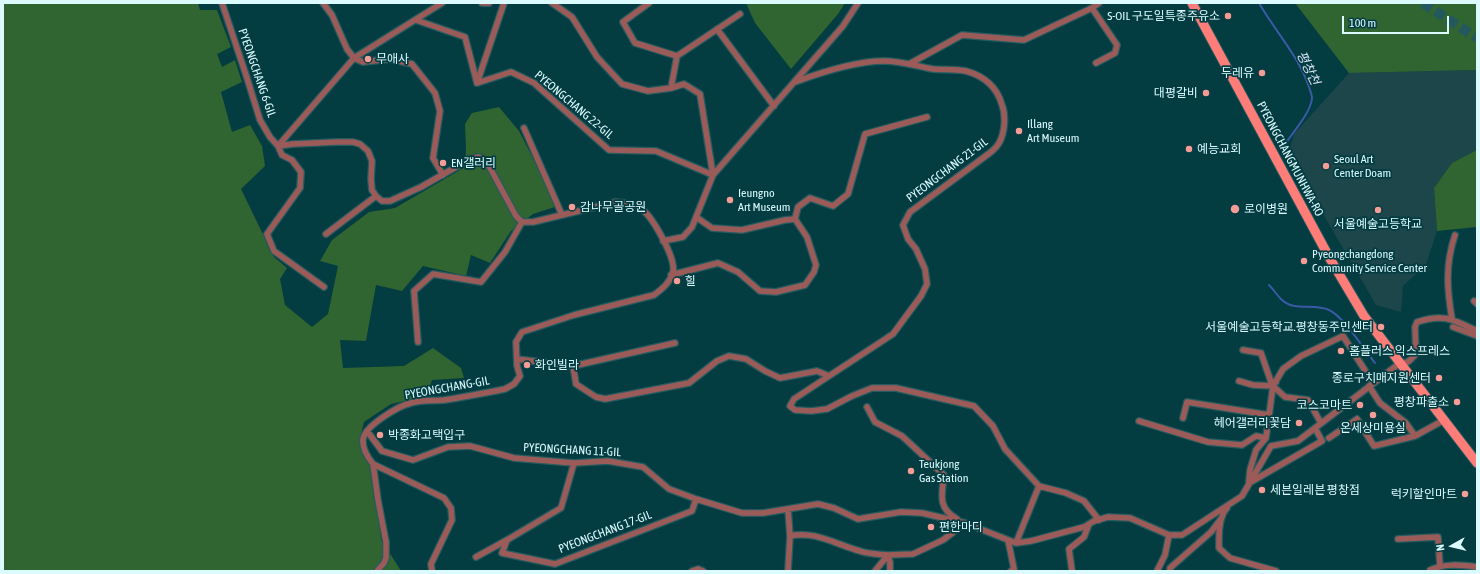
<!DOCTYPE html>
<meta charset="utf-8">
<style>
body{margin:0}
#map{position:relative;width:1480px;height:574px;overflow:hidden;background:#033c41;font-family:"Asap Condensed",sans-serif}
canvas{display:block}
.frame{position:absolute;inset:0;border:4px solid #dbfbfe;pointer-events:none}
.north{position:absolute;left:1432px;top:526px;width:40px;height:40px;-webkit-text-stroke:3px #033c41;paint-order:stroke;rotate:262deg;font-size:11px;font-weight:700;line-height:16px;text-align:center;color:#dbfbfe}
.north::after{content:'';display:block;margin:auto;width:14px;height:18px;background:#dbfbfe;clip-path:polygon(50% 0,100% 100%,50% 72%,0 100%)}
.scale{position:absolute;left:1342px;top:16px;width:107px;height:18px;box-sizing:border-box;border:2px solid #dbfbfe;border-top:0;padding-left:5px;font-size:12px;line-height:14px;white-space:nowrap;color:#dbfbfe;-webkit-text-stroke:3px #033c41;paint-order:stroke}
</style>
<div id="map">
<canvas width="1480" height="574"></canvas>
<div class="frame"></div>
<div class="north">N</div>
<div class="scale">100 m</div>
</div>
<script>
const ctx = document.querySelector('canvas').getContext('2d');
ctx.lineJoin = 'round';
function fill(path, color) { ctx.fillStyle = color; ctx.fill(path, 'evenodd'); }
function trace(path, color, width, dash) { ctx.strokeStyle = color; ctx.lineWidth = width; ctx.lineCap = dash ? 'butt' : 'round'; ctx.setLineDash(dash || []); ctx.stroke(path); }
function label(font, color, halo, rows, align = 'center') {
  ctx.font = font + ' "Asap Condensed","Noto Sans KR",sans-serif'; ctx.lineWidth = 3.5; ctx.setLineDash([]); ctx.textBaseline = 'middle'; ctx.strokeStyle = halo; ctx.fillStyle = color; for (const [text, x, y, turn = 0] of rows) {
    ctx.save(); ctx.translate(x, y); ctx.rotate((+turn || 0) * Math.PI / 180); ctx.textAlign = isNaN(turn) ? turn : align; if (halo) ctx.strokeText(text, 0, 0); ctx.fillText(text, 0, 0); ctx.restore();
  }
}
const built = new Path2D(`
 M1477,70v81l-25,12 -18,25 3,43 -11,34 -23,21 -2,26 -25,-7 -88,-151 6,-20 55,-61z`);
const green = new Path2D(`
 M3,3h195l2,7h17l14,37 -14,7 5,13 13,-7 7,22 -21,10 11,40 18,-7 12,21 3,20 -24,23 33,68 13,11 -7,11 5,26 27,22 16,-13 10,-48 -18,-5 12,-21 37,-28 26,-4 70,-41 1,-18 -1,-25 7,-11 27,-6 20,24 39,75 -25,8 -22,17 -21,32 -19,-8 -5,21 -43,-10 -21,25 -26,-6 -10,56 -26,-1 3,28 61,-2 29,-18 28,20 3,10 -32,2 -5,16 -36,8 -27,18 -3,12 7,25 4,4 7,54 2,22 20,32h-398z
 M746,3h99l-7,11 -47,55 -36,-46z
 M1295,3h182v67l-128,3z
 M1477,150v77l-40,4 -3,-43 18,-25z`);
const stream = new Path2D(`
 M1259,3c16,28 39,52 50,84 1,3 3,8 3,11 -1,14 -18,33 -26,45
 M1269,285c4,4 8,10 12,14 12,13 33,4 48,11 14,6 35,39 46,53`);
const highwayTunnel = new Path2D(`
 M1423,3l54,35`);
const street = new Path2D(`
 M222,3l25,75 13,42 10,17 8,9 15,-2 44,-2h16l7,2 8,7 4,10 -1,18 1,11 4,6 6,5h8l31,-14 49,-28 9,-2 10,9 27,50 6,6h11l83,-20c9,1 16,1 24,6 12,7 36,50 33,64 -3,11 -11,17 -19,23l-80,20 -52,17 -6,10 1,24 3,10 -6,8 -9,5c-20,4 -40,8 -61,11 -10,1 -23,0 -33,3 -13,3 -46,23 -48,36 -1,9 5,19 10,25l71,34 7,10 1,12 -21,44 1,7
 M323,3l9,12 15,34 7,9 9,4 27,-3 22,5 23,29 5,18 -7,47 10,17
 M482,3h7
 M552,3l20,14 25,40 25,27 26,7 23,-3 13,-4 16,10 13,81
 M649,3l-26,19 12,21 42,13
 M1092,8l7,-5
 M416,20l49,17 12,46 34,-11 23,11 75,67 47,1 57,24
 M717,29l57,77
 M911,63l51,-28 62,5 68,-32 25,37 -2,8 -19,10
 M477,83l27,-80
 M671,88l6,-32 63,-42
 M524,128l38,87
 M795,219l3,-12 12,-9 23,8 15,-12 17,-60 62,-17
 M326,234l50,-38
 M663,241l20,-4 9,-10 21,-52 130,-149 15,-23
 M671,275l47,-12 20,9 22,19 16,1 29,-7 9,-13 2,-7 -9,-28 -12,-18 -10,1 -43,10 -30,-2 -16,-11
 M324,287l-50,-36 -7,-17 33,-46 1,-16 -9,-12 -10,-5 -4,-9 76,-88 88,-55
 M1474,301l3,3
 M1452,319c-5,-30 -7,-54 3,-84
 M1453,327l24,9
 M418,342l-4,-51 19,-17 48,8 24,-30 17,-30
 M1243,350l18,3 10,29h5
 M517,359l56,7 102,-23
 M1402,365l7,-4 7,-7 -1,-27 2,-5c27,-9 37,-2 60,9
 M573,366l3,18 20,13 9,2 84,-16 28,-22 12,-5 17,3 19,12 15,7 37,-7 12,5 64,-42 28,-38 6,-12 -2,-15 -9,-20 -8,-10 -5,-14 7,-13 81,-60c2,-2 6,-5 8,-9 6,-10 7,-28 3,-38 -5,-18 -18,-29 -36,-34 -11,-2 -23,-1 -33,-2 -17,-3 -32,-8 -49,-8 -28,0 -62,11 -89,21
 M829,376l-35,23 -4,7 5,4 16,1 16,-2 25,-13 20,-8h24l78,18 19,20 12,23 34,37 27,7 18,8 15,19
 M1239,381l14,4 20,1 12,11 23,3 13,23
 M1369,386l11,17 26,20 9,13
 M867,407l8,15 27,14 42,39c-2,19 -7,33 13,44
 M1183,418l4,-16 82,13
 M1139,421l69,21 34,3 14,-9 10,2
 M367,431l15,20 31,9 35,-13 22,-1 44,12 60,5 34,-2 35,6 26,22 27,10 46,14h21l55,-9 16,4 24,11 43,-7 21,1 43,10 51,20 15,-2 53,-14 10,-6 14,-4 22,1 39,17h13l60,-39 29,-50 27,-5 102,-78
 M1329,438l28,-19 17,27 41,-10 29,-16
 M574,463l-13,45 -54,32 -5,13 53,11 137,-53 4,-12
 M373,464l5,36 8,42v16l-2,5 -7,8
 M1249,481l1,-11 6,-20 10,-12 7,-52 10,-17 18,-13 42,-20 30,47
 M1249,483l73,-42 -7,-13
 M1227,508c-9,10 -8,28 -8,40l11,10 46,13
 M790,536c24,-6 47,9 70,15 8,3 18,3 28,4l2,7v9
 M1398,539l40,-2 2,29
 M1008,540l6,29 -3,2
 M1016,543l23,-57
 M476,557l31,-17
 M692,571l6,-2 5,2
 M788,571l2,-35 -2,-27
 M875,571l13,-16 25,-1 30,-14 22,-17
 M1072,571l-3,-22 15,-12 5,-13
 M1157,571l8,-16 4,-20
 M1170,571v-3l41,-36 10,-13
 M1430,571v-1c15,-7 31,-5 47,-3`);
const primary = new Path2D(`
 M1192,3l137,254 35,59 113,147`);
const markers = [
 [1228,16,4,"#f59c96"],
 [368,59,4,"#f59c96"],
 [1262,73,4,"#f59c96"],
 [1206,93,4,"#f59c96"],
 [1019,131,4,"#f59c96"],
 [1189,149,4,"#f59c96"],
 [443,163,4,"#f59c96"],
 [1326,166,4,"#f59c96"],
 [730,200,4,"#f59c96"],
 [572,207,4,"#f59c96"],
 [1235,209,5,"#f59c96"],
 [1378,210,4,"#f59c96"],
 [1304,261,4,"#f59c96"],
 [677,281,4,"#f59c96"],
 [1381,327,4,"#f59c96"],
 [1341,351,4,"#f59c96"],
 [527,365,4,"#f59c96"],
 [1439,378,4,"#f59c96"],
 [1457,402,4,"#f59c96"],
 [1360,405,4,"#f59c96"],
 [1373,415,4,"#f59c96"],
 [1299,423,4,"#f59c96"],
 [380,435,4,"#f59c96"],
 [911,471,4,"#f59c96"],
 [1262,490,4,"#f59c96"],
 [1465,494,4,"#f59c96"],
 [931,527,4,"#f59c96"]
];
const poiNames = [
 ["S-OIL 구도일특종주유소",1220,16,"right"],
 ["무애사",376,59],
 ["두레유",1254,73,"right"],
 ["대평갈비",1198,93,"right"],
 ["Illang",1027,124],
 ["Art Museum",1027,138],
 ["예능교회",1197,149],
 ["Seoul Art",1334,159],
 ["Center Doam",1334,173],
 ["EN갤러리",451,163],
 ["Ieungno",738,193],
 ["Art Museum",738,207],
 ["감나무골공원",580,207],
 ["로이병원",1244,209],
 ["서울예술고등학교",1378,224,"center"],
 ["Pyeongchangdong",1312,254],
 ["Community Service Center",1312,268],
 ["힐",685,281],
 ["서울예술고등학교.평창동주민센터",1373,327,"right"],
 ["홈플러스 익스프레스",1349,351],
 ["화인빌라",535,365],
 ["종로구치매지원센터",1431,378,"right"],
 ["평창파출소",1449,402,"right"],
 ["코스코마트",1352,405,"right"],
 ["헤어갤러리꽃담",1291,423,"right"],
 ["온세상미용실",1373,428,"center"],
 ["박종화고택입구",388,435],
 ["Teukjong",919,464],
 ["Gas Station",919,478],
 ["세븐일레븐 평창점",1270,490],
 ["럭키할인마트",1457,494,"right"],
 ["편한마디",939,527]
];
const streetNames = [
 ["PYEONGCHANG 6-GIL",257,73,71],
 ["PYEONGCHANG 22-GIL",574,105,40],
 ["PYEONGCHANGMUNHWA-RO",1290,159,62],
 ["PYEONGCHANG 21-GIL",947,170,-37],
 ["PYEONGCHANG-GIL",447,388,-10],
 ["PYEONGCHANG 11-GIL",572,450,3],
 ["PYEONGCHANG 17-GIL",605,532,-21]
];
const waterNames = [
 ["평창천",1308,68,64]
];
fill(built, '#1c464a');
fill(green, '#306431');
trace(stream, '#395ba6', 2);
trace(highwayTunnel, '#23595d', 10, [10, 5]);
trace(street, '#265b5f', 8);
trace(primary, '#265b5f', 11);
trace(street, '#9b5b58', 5.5);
trace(primary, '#fe7d78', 9);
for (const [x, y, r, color] of markers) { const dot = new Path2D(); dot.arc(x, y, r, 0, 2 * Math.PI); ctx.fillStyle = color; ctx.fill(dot); trace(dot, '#033c41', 1.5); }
label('12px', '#dbfbfe', '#033c41', poiNames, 'left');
label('12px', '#dbfbfe', '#033c41', streetNames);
label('italic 13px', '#d7e1f7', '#033c41', waterNames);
</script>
